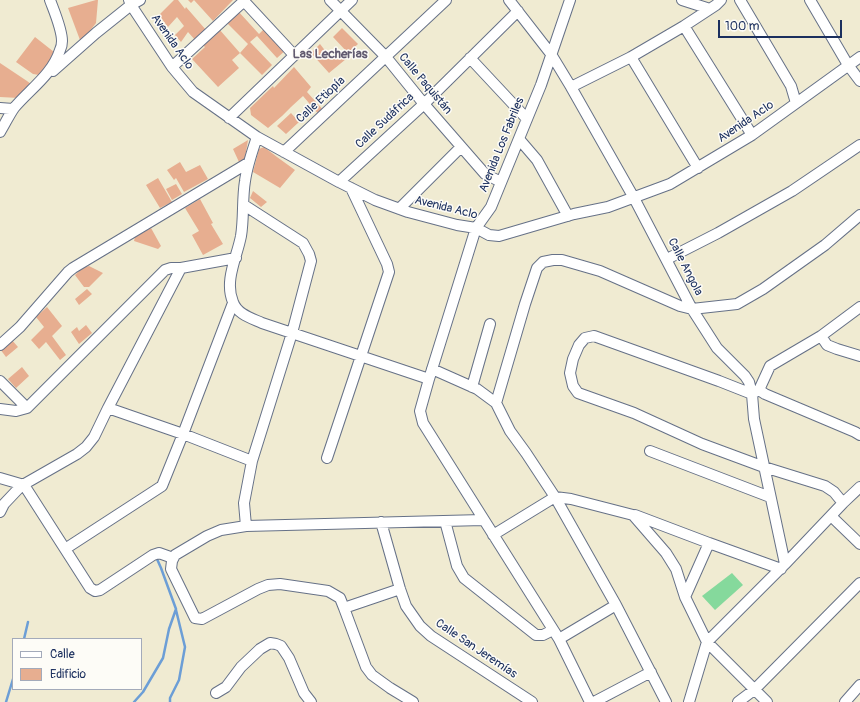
<!DOCTYPE html>
<meta charset="utf-8">
<style>
body{margin:0}
#map{position:relative;width:860px;height:702px;overflow:hidden;background:#f0ebd2;font-family:Pangolin,sans-serif}
canvas{display:block}
.legend{position:absolute;left:12px;top:638px;width:130px;height:52px;box-sizing:border-box;background:#fdfcf7;border:1px solid #a3aaba;margin:0;padding:5px 7px;list-style:none;font-size:12px;color:#1b2f5e}
.legend li{display:flex;align-items:center;gap:8px;height:20px}
.legend b{width:20px;border:1px solid #a3aaba}
.scale{position:absolute;left:718px;top:20px;width:124px;height:18px;box-sizing:border-box;border:2px solid #1b2f5e;border-top:0;padding-left:5px;font-size:12px;line-height:14px;white-space:nowrap;color:#1b2f5e;-webkit-text-stroke:3px #fdfcf7;paint-order:stroke}
</style>
<div id="map">
<canvas width="860" height="702"></canvas>
<ul class="legend">
<li><b style="height:5px;background:#fff"></b>Calle</li>
<li><b style="height:11px;background:#e7ae90"></b>Edificio</li>
</ul>
<div class="scale">100 m</div>
</div>
<script>
const ctx = document.querySelector('canvas').getContext('2d');
ctx.lineJoin = 'round';
function fill(path, color) { ctx.fillStyle = color; ctx.fill(path, 'evenodd'); }
function trace(path, color, width, dash) { ctx.strokeStyle = color; ctx.lineWidth = width; ctx.lineCap = dash ? 'butt' : 'round'; ctx.setLineDash(dash || []); ctx.stroke(path); }
function label(font, color, halo, rows, align = 'center') {
  ctx.font = font + ' Pangolin,sans-serif'; ctx.lineWidth = 3; ctx.setLineDash([]); ctx.textBaseline = 'middle'; ctx.strokeStyle = halo; ctx.fillStyle = color; for (const [text, x, y, turn = 0] of rows) {
    ctx.save(); ctx.translate(x, y); ctx.rotate((+turn || 0) * Math.PI / 180); ctx.textAlign = isNaN(turn) ? turn : align; if (halo) ctx.strokeText(text, 0, 0); ctx.fillText(text, 0, 0); ctx.restore();
  }
}
const green = new Path2D(`
 M732,573l11,12 -28,25 -13,-14z`);
const stream = new Path2D(`
 M24,639l4,-17
 M6,702l7,-23
 M134,702l9,-10 20,-34 6,-29 7,-20 -15,-41 -4,-9
 M170,702v-4l9,-18 6,-33 -9,-37`);
const building = new Path2D(`
 M96,0h2l-2,23 -10,13 -6,4 -12,-32z
 M174,0h4l7,9 1,-2 20,23 -10,11 -8,-9 -7,10 -6,-7 9,-9 -7,-9 -9,10 -9,-12z
 M188,0h45l-20,21 -19,-21 -3,3z
 M238,11l21,23 7,-7 21,22 -10,9 -20,-22 -7,6 22,23 -10,10 -22,-22 -8,7 7,8 -21,19 -26,-28 13,-12 -3,-3 17,-15 21,24 8,-9 -22,-22z
 M342,28l16,16 -10,9 -15,-16z
 M35,37l19,15v6l-15,17 -6,-1 -17,-12z
 M320,44l10,13 8,-7 8,9 -17,14 -18,-20z
 M0,63l27,18 4,3 -12,14 -19,-1z
 M294,67l17,20 -4,5 18,20 -5,4 -17,-20 -12,11 -9,9 -14,12 -17,-13 -1,-7 23,-22 1,2z
 M291,113l8,9 -13,12 -9,-8z
 M248,140l-3,18 -6,4 -6,-13z
 M264,147l13,10 18,13 -15,18 -27,-16 6,-23z
 M180,162l6,10 14,-7 8,14 -24,13 -8,-14 -2,2 -7,-10z
 M158,178l14,24 -12,6 -14,-23z
 M176,184l6,10 -10,6 -6,-11z
 M253,191l14,11 -6,5 -11,-9z
 M200,199l13,24 -2,1 12,20 -20,11 -11,-20 7,-4 -14,-23z
 M151,228l10,18 -3,3 -24,-8 1,-4z
 M89,266l14,7 -14,14h-5l-9,-12 7,-7z
 M87,289l5,5 -13,11 -4,-6z
 M47,307l15,19 -10,10 14,19 -6,5 -14,-18 -7,7 -8,-9 13,-13 -8,-10z
 M86,325l6,8 -13,11 -8,-12 6,-5 2,4z
 M11,339l7,8 -12,10 -6,-8z
 M22,367l7,9 -13,12 -8,-9z`);
const minor = new Path2D(`
 M129,0l2,5 41,62 21,25 64,45 82,45 36,18 33,12 49,13 19,3 13,7 10,1 75,-22 34,-7 62,-23 82,-49 108,-78
 M243,0l51,55
 M330,0l56,57 38,47 61,70 16,8
 M509,0l42,54 20,33 63,111 58,111 25,39 28,28 4,6 3,12 2,25 31,145
 M570,0l-29,85 -14,34 -36,88 -15,21 -47,151 -9,32 3,12 136,216 31,63
 M682,0l28,9
 M740,0l51,86 5,17
 M810,0l38,65 12,16
 M684,26l68,109
 M631,57l67,111
 M470,58l57,61
 M172,67l72,-66
 M53,71l43,-38 35,-28 9,-5
 M571,87l60,-30 53,-31 32,-21 5,-5
 M0,108l13,1
 M229,118l123,-118
 M0,132c5,-8 9,-17 14,-24 16,-19 38,-33 46,-58 1,-2 2,-6 2,-9 0,-12 -8,-30 -12,-41
 M257,137c-5,15 -10,29 -12,44 -3,18 -1,37 -4,55 -4,21 -17,45 -8,66 4,12 18,16 29,21l167,56
 M519,139l18,21 31,56
 M284,152l162,-152
 M339,182l85,-78 94,-93
 M244,205l59,38 6,11 2,7 -19,72 -40,128 -8,42 2,23
 M399,209l62,-62
 M667,259l51,-26 74,-42 68,-46
 M821,336l39,-29
 M0,345l20,-18 48,-55 5,-4 175,-105
 M432,369l45,20 19,14 14,28 16,22 29,44 61,108 50,97
 M0,381l27,27
 M472,387l18,-63
 M759,390l6,4 90,38 5,3
 M496,403l29,-99 12,-36 6,-6 10,-2h9l38,11 80,35 12,3 45,-5 26,-15 62,-44 35,-30
 M108,408l75,26 69,27
 M0,409l16,2 11,-3 138,-138 6,-2h10
 M650,451l120,46
 M327,458l62,-186 -2,-8 -36,-76
 M0,478l24,7 66,103 5,3 5,-1 53,-35 6,-2 14,5
 M843,503l-9,-11 -9,-6 -61,-19 -62,-23 -68,-31 -56,-20 -5,-7 -3,-13 3,-14 6,-14 6,-7 9,-2 125,45 33,13 7,-4 11,-24 51,-30 6,9 10,4 23,7
 M0,512l4,-8 17,-18 56,-32 9,-7 8,-10 14,-29 73,-140 55,-10
 M635,515l74,28 -24,54
 M831,516l29,28
 M445,521l12,45 7,12 72,57h7l10,-5
 M381,522l19,67 6,17 14,20 11,10 101,66
 M493,535l62,-38 16,2 62,16 33,38 10,16 9,28 22,45 60,60
 M709,543l72,26
 M65,549l97,-63 21,-52 50,-131
 M344,608l56,-19
 M559,639l57,-34
 M216,693l10,-6 15,-20 19,-18 10,-6 6,1 5,2 8,12 15,35 7,9
 M413,702l-23,-14 -18,-13 -6,-8 -22,-59 -4,-10 -12,-7 -48,-7 -12,1 -10,4 -56,30 -7,-1 -24,-49 1,-8 3,-6 32,-19 14,-6 25,-4 237,-6
 M594,702l57,-30
 M689,702l18,-60 78,-78 58,-61 17,-16
 M738,702l16,-12 106,-107
 M845,702l15,-17`);
const streetNames = [
 ["Avenida Aclo",172,42,55],
 ["Calle Paquistán",425,84,50],
 ["Calle Etiopía",321,100,-43],
 ["Calle Sudáfrica",385,121,-43],
 ["Avenida Aclo",746,122,-34],
 ["Avenida Los Fabriles",502,145,-68],
 ["Avenida Aclo",446,208,14],
 ["Calle Angola",685,267,63],
 ["Calle San Jeremías",476,649,34]
];
const neighbourhoodNames = [
 ["Las Lecherías",330,55]
];
fill(green, '#85d99c');
trace(stream, '#6c9ed6', 2.5);
fill(building, '#e7ae90');
trace(minor, '#667187', 12);
trace(minor, '#fff', 10);
label('12px', '#1b2f5e', '#fdfcf7', streetNames);
label('bold 13px', '#625b70', '#fdfcf7', neighbourhoodNames);
</script>
